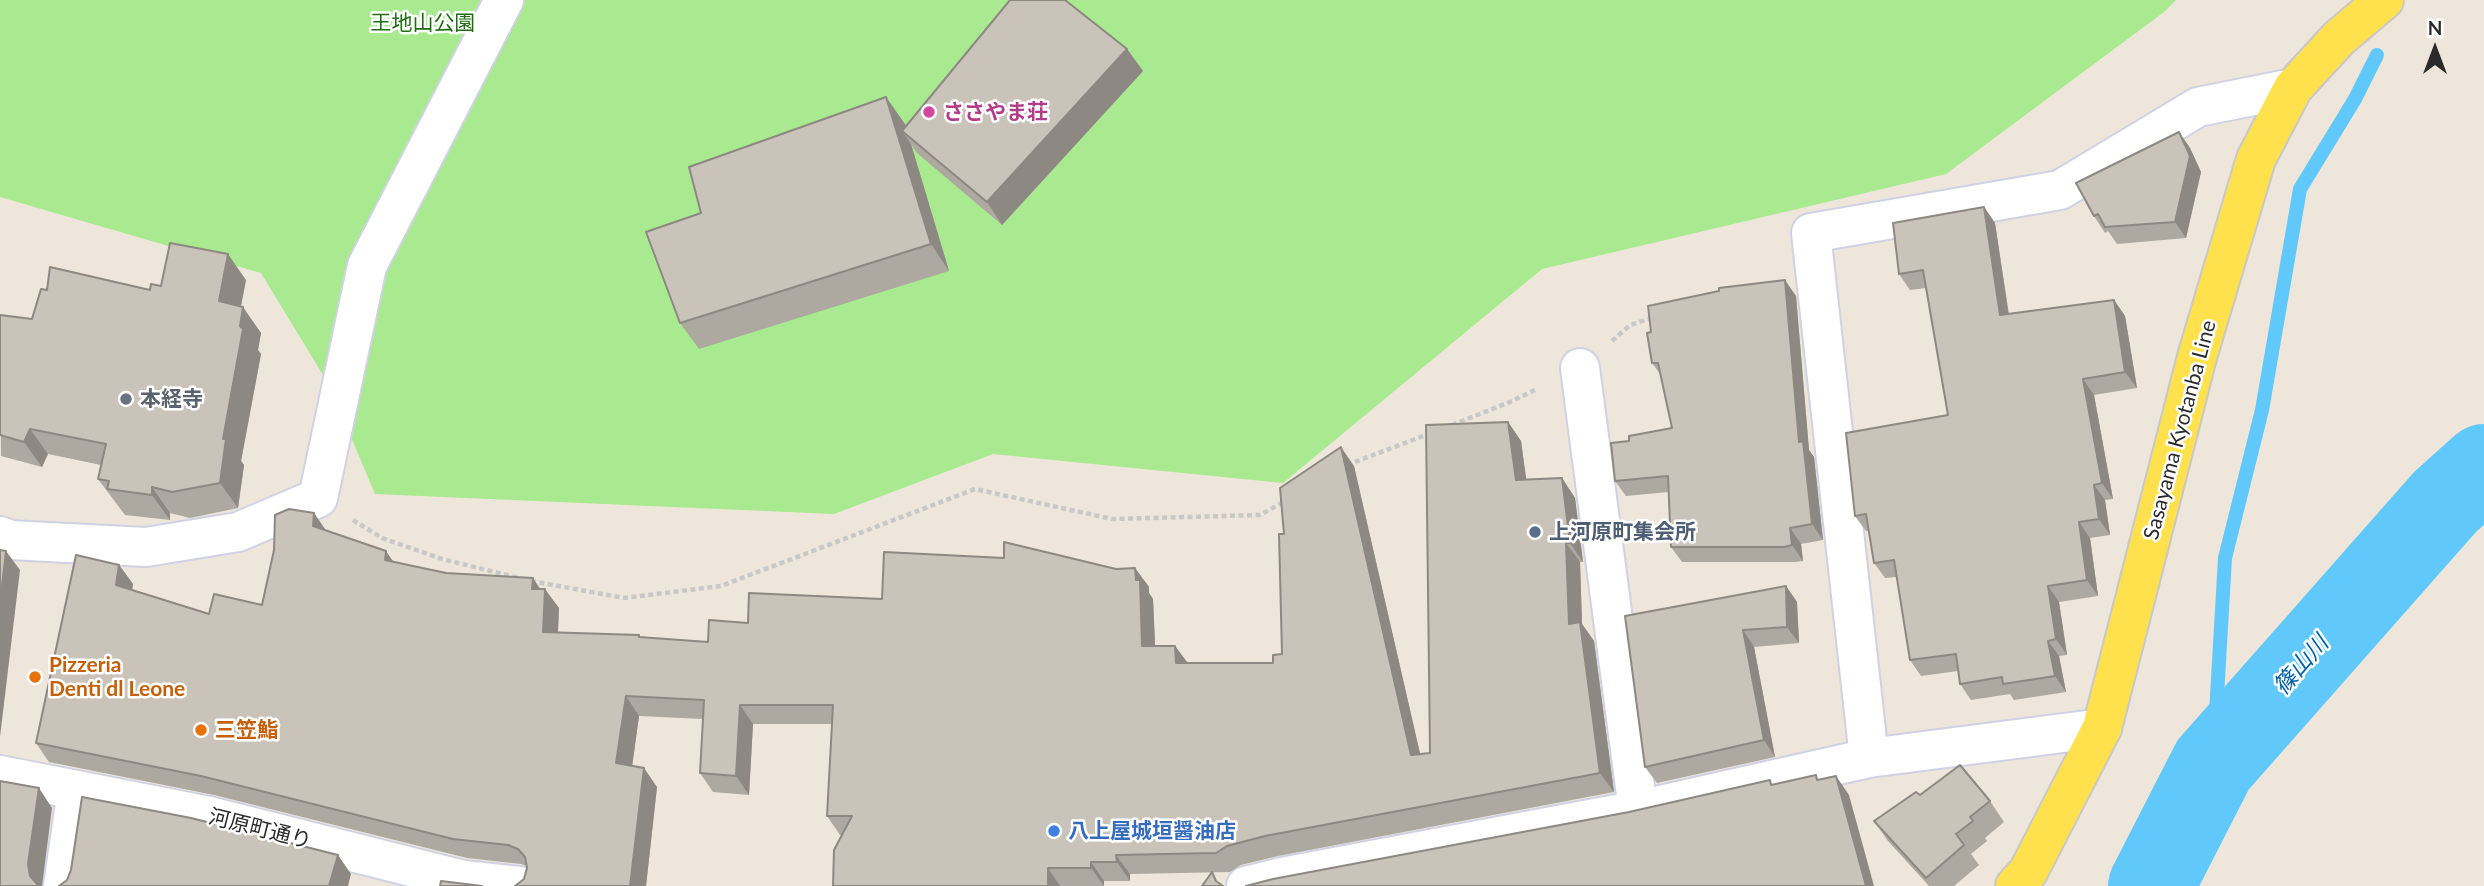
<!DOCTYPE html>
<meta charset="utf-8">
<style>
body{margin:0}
#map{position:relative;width:2484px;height:886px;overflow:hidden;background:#eee6da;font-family:Lato,sans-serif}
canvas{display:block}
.north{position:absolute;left:2400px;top:14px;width:70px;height:70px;-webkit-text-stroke:5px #fff;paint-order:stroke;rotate:0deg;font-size:19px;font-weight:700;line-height:28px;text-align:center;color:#2a2a2a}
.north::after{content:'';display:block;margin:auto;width:24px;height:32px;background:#2a2a2a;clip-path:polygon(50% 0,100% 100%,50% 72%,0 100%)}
</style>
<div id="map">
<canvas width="2484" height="886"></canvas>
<div class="north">N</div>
</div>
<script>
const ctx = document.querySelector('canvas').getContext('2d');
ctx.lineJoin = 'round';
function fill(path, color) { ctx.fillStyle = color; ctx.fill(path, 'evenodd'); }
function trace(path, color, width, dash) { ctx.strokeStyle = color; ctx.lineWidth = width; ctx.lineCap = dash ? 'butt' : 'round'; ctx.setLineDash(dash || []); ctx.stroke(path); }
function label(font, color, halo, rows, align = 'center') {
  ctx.font = font + ' Lato,"Noto Sans JP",sans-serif'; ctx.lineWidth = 5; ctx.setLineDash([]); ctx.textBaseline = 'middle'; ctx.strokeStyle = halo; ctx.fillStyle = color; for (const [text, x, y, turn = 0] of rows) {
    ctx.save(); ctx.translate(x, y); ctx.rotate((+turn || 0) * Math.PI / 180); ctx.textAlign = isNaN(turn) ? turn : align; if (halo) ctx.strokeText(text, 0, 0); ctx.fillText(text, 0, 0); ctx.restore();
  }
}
const green = new Path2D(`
 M0,0h2176l-12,12 -218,162 -404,95 -259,214 -290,-29 -159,60 -459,-20 -46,-109 -68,-112 -261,-76z`);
const stream = new Path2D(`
 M2213,765l12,-207 37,-148 38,-221 55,-90 22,-44`);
const river = new Path2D(`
 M2151,886l62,-121 232,-263 39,-35`);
const path = new Path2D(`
 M1612,341l18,-16 25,-8
 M1452,425l58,-23 27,-13
 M1347,465l84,-32
 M353,520l29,18 60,21 77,19
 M531,581l93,17 97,-12 254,-97 137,30 148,-4 25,-14`);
const minor = new Path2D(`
 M1580,368l58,442
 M0,536l10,4 136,7 92,-15 80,-34 49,-232 137,-266
 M1869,758l-58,-525 249,-43 138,-83 95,-19
 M0,775l209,41 254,64 56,6
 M63,886l14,-96
 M1246,886l36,-9 356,-67 231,-52 233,-30`);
const major = new Path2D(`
 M2015,886l13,-14 74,-144 95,-371 59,-198 37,-71 46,-50 45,-38`);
const wall = new Path2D(`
 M1127,49l16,22 -141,154 -85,-72 -6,-9 38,127 -250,78 -19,-26 225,-199 1,2z
 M2179,132l11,16 11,24 -15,66 -69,6 -9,-13 -3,2 -11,-17z
 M1984,207l11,16 14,91 105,-14 11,16 12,72 -43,7 19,104 -8,1 5,35 -20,3 8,58 -39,6 8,53 -8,1 7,36 -52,8 -4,-6 -39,6 -11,-16 -2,-13 -37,5 -11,-16 -13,-83 -12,1 -11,-15 -5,-32h-3l-11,-15 93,-101 -22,-127 -16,2 -11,-16z
 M246,280l-5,26 20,27 -3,17 3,4 -20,107 3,4 -6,43 -48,10 -20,-5v7l-45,-5 -27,-36 3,-14 -53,-11 -6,13 -41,-11 -1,-141 32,4 15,-29h103l11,-4z
 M1719,291l77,5 13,154 5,7 9,83 -22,4 2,17 -8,1h-113l-11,-15 -3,-55 -42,4 -11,-15 14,-40 43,-13 -11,-53 -9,-12 -1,-31z
 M1508,422l13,19 5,39 36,-2 13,20 8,64h-3l2,62 12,17 20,151 -336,64 -37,9 -11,7 -100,2v7h-26v5h-271l9,-51h-2l-13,-19 5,-92h-79l-4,71 -36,-3 -13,-19 3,-54 -64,-3 -7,50 25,21 -11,99h-131l9,-7 3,-11v-2l-6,-2 -54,-6 -253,-63 -165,-33 -13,-19 83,-178 14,19 -1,6 77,24 53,-9 52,-92 12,18 67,31 53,11 94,16 19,19 -1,24 150,10 40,-19 134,-24 234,-30 19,-1 14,19v6l4,6 2,47h20l13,17h85l9,-9 2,-120 70,-68 66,288 10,-1z
 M1786,586l11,16 2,41 -45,4 21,110 -118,26 -12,-16 -20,-151z
 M1920,795l70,6 14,21 -19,16 2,3 -16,13 8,11 -25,21h-25l-41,-45 -14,-20z`);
const shadedWall = new Path2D(`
 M1127,49l16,22 -141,154 -15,-23z
 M886,97l19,27 4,13 -7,-6 9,13 38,127 -18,-27z
 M2179,132l11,16 11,24 -15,66 -11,-16z
 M1984,207l11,16 16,108 -11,-16z
 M228,254l18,26 -9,46 -18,-25z
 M1785,280l11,16 13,154 5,7 9,83 -11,-16 -13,-82z
 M2114,300l11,16 12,72 -12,-16z
 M243,307l18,26 -3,17 3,4 -20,107 3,4 -6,43 -18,-25 3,-44z
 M2083,379l11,16 19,104 -11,-16z
 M1508,422l13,19 8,58 -13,-19z
 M30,429l18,25 -6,13 -18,-25z
 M1341,447l13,19 71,309 -14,-20z
 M1562,478l13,20 8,64 -13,-19z
 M2094,485l11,15 5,35 -11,-16z
 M152,487l18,26v7l-18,-25z
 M314,513l13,19 -14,-6z
 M2079,522l11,16 8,58 -11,-16z
 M1790,528l11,16 2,17 -11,-16z
 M1566,543l14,19 2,62 12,17 20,151 -14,-19 -31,-149z
 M6,551l14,19 -20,167v-133z
 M386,551l13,19 -14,-10z
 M119,565l14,19 -3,20 -14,-19z
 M1135,568l14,19v6l4,6 3,67 -14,-20z
 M533,578l12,18v-7l14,19 -2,43 -14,-19 -11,-43z
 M1786,586l11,16 2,41 -12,-16z
 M2048,586l11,16 8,53 -11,-16z
 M1743,630l11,17 21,110 -11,-17z
 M2048,641l11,15 7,36 -11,-16z
 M1175,646l14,19 -13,-2z
 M626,696l13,20 -9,66 -14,-19z
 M740,705l13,19 -4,71 -13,-19z
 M644,768l13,19 -11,99h-16z
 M1836,776l13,19 25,91h-8z
 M39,788l13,20 -10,78h-5l-7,-10 -2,-12z
 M338,855l13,19 -3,12h-19z
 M1116,855l14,19v7l-13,-19z
 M1091,862l13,19v5l-13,-18z
 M1048,868l12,18h-12z`);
const building = new Path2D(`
 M1010,0h55l62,49 -140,153 -85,-71z
 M886,97l45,147 -251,79 -34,-91 55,-19 -12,-46z
 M2179,132l11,24 -15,66 -70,5 -7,-13 -4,2 -18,-33z
 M1984,207l16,108 114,-15 11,72 -42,7 19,104 -8,2 5,34 -20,3 8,58 -39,6 8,53 -8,2 7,35 -52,8 -1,-7 -42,7 -4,-30 -46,6 -16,-100 -20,3 -8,-49 -11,2 -9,-83 102,-18 -25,-145 -24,4 -6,-51z
 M170,243l58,11 -9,47 24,6 -3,19 3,3 -20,110h3l-6,44 -48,9 -20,-5v8l-45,-6 2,-8 -11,-2 8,-35 -76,-15 -6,13 -24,-7v-120l32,4 9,-30 6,1 3,-23 100,23 1,-6 10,2z
 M1785,280l14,162 4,-1 9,83 -22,4 2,17 -8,2h-113l-3,-71 -53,5 -4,-38 18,-2v-5l43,-8 -14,-65h-6l-5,-30 4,-1 -3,-26 71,-15v-3z
 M1508,422l8,58 46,-2 8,65h-4l3,81 11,-2 20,151 -335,63 -38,10 -11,7 -100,2 1,7h-26v6h-43v18h-215l1,-36 18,-34h-25l6,-111h-93l-4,71 -36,-3 4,-73 -78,-4 -10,67 28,5 -14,118h-115l9,-7 3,-11 -2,-11 -7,-8 -10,-4 -55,-6 -252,-63 -165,-33 40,-188 43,10 -3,20 93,29 5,-20 48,11 12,-55 1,-35 14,-6 25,4 -1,13 73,25 -1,9 61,13 87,5 -1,11h13l-2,43 96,3v2l69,5 1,-22 39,3 1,-30 133,6 2,-47 120,6v-16l112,27 19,-1 1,12h4l2,66h33l1,17h97v-8l9,-1 -3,-120h5l-4,-46 61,-41 70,308 19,-2 -4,-328z
 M0,550l6,1 -6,53z
 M1786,586l1,41 -44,3 21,110 -119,27 -20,-151z
 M1960,765l30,36 -20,16 3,4 -17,13 8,11 -38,33 -52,-57 42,-29 4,3z
 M1816,775l1,5 19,-4 30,110h-620l27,-7 356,-67 141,-32 1,5z
 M0,781l39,7 -11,76 2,12 7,8 3,2h-40z
 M82,797l109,21 147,37 -9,31h-270l8,-6 4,-10z
 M1212,872l4,9 7,5h-21z
 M441,881l41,5h-42z`);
const markers = [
 [929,112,7,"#d1479c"],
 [126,399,7,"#6b7280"],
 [1535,532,7,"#5c6f8a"],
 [35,677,7,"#e8710a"],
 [201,730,7,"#e8710a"],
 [1054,831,7,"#3f7fe0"]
];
const parkNames = [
 ["王地山公園",423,23]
];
const hotelNames = [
 ["ささやま荘",943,112]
];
const worshipNames = [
 ["本経寺",140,399]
];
const streetNames = [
 ["Sasayama Kyotanba Line",2180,430,-75],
 ["河原町通り",260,829,14]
];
const serviceNames = [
 ["上河原町集会所",1549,532]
];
const foodNames = [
 ["Pizzeria",49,665],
 ["Denti dl Leone",49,689],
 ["三笠鮨",215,730]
];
const shopNames = [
 ["八上屋城垣醤油店",1068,831]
];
const waterNames = [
 ["篠山川",2301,665,-49]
];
fill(green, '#a9ea90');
trace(stream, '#61c8fb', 14);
trace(river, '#61c8fb', 86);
trace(minor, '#cfd2e4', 42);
trace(major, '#c8c8c8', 42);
trace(path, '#c8c8c8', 4.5, [5, 3.5]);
trace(minor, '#fff', 38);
trace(major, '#ffe14d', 38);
fill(wall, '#ada8a0');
fill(shadedWall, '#8d8882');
fill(building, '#c9c3ba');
trace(building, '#8d8882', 2);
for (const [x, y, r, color] of markers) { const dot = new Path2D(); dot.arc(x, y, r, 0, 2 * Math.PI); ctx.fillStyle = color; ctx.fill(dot); trace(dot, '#fff', 2.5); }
label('21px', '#1f6e12', '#fff', parkNames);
label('bold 21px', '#b23c85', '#fff', hotelNames, 'left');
label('bold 21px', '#5b616d', '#fff', worshipNames, 'left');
label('21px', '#2a2a2a', '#fff', streetNames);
label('bold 21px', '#4e5e75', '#fff', serviceNames, 'left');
label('bold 21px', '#c56008', '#fff', foodNames, 'left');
label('bold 21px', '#366cbe', '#fff', shopNames, 'left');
label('italic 23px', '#0063a7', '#fff', waterNames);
</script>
